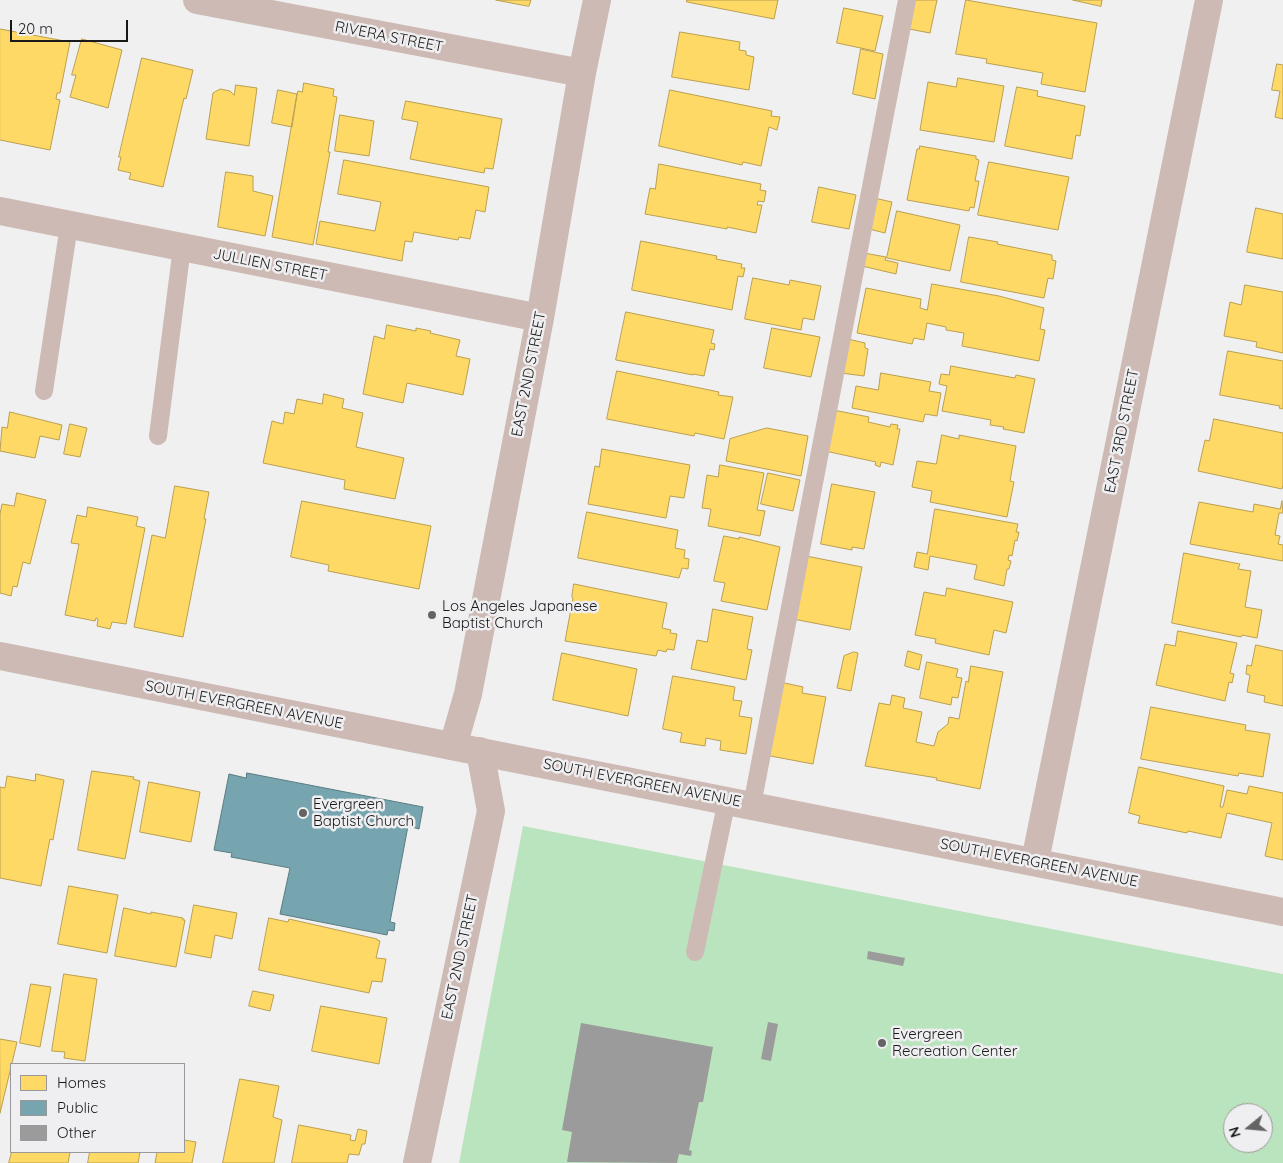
<!DOCTYPE html>
<style>
body{margin:0}
#map{position:relative;width:1283px;height:1163px;overflow:hidden;background:#f0f0f0;font-family:Quicksand,sans-serif}
canvas{display:block}
.legend{position:absolute;left:10px;top:1063px;width:175px;height:90px;box-sizing:border-box;background:#efeff1;border:1px solid #99999b;margin:0;padding:6px 9px;list-style:none;font-size:15px;color:#19191a}
.legend li{display:flex;align-items:center;gap:10px;height:25px}
.legend b{width:25px;border:1px solid #99999b}
.north{position:absolute;left:1223px;top:1103px;width:50px;height:50px;box-sizing:border-box;background:#efeff1;border:1px solid #99999b;border-radius:50%;rotate:253deg;font-size:14px;font-weight:700;line-height:20px;text-align:center;color:#19191a}
.north::after{content:'';display:block;margin:auto;width:18px;height:22px;background:#646465;clip-path:polygon(50% 0,100% 100%,50% 72%,0 100%)}
.scale{position:absolute;left:10px;top:20px;width:118px;height:22px;box-sizing:border-box;border:2px solid #19191a;border-top:0;padding-left:6px;font-size:15px;line-height:18px;white-space:nowrap;color:#19191a;-webkit-text-stroke:4px #efeff1;paint-order:stroke}
</style>
<div id="map">
<canvas width="1283" height="1163"></canvas>
<ul class="legend">
<li><b style="height:14px;background:#ffd966"></b>Homes</li>
<li><b style="height:14px;background:#76a5af"></b>Public</li>
<li><b style="height:14px;background:#9b9b9b"></b>Other</li>
</ul>
<div class="north">N</div>
<div class="scale">20 m</div>
</div>
<script>
const ctx = document.querySelector('canvas').getContext('2d');
ctx.lineJoin = 'round';
function fill(path, color) { ctx.fillStyle = color; ctx.fill(path, 'evenodd'); }
function trace(path, color, width, dash) { ctx.strokeStyle = color; ctx.lineWidth = width; ctx.lineCap = dash ? 'butt' : 'round'; ctx.setLineDash(dash || []); ctx.stroke(path); }
function label(font, color, halo, rows, align = 'center') {
  ctx.font = font + ' Quicksand,sans-serif'; ctx.lineWidth = 5; ctx.setLineDash([]); ctx.textBaseline = 'middle'; ctx.strokeStyle = halo; ctx.fillStyle = color; for (const [text, x, y, turn = 0] of rows) {
    ctx.save(); ctx.translate(x, y); ctx.rotate((+turn || 0) * Math.PI / 180); ctx.textAlign = isNaN(turn) ? turn : align; if (halo) ctx.strokeText(text, 0, 0); ctx.fillText(text, 0, 0); ctx.restore();
  }
}
const green = new Path2D(`
 M523,826l760,148v189h-824zM1233,1113h30v30h-30z`);
const homes = new Path2D(`
 M496,0h35l-2,6z
 M687,0h91l-4,19 -87,-17z
 M915,0h22l-7,33 -21,-4z
 M966,0l131,23 -12,69 -44,-8 2,-11 -57,-10 1,-4 -31,-5z
 M1073,0h29l-1,6z
 M844,8l39,8 -8,35 -38,-8z
 M0,29l70,13 -10,51h-3l-1,6 4,1 -10,50 -50,-10z
 M680,32l60,10 -1,8 7,1v4l8,2 -5,33 -77,-13z
 M82,39l40,11 -14,58 -38,-11 6,-22h-4z
 M861,49l22,5 -8,45 -22,-5z
 M142,58l51,12 -7,29 -2,-1 -21,89 -34,-8 2,-6 -13,-3 3,-13h-2z
 M1277,64l6,1v54l-8,-2 5,-26 -8,-1z
 M958,78l46,8 -10,56 -74,-12 8,-48 28,5z
 M304,83l30,6 -1,7 4,1 -9,55h2l-17,93 -41,-8 25,-143 1,-3 4,1z
 M236,85l21,3 -8,58 -43,-7 7,-46 7,-4 10,2 4,4z
 M1017,87l21,4 -1,5 48,10 -5,30 -4,-1 -4,24 -67,-13z
 M278,90l19,4 -5,33 -20,-4z
 M670,90l102,21 -1,5 9,1 -3,13 -8,-3 -8,39 -18,-4 -1,3 -83,-19z
 M406,101l96,18 -9,50 -8,-1 -1,5 -74,-14 8,-37 -16,-3z
 M340,115l34,6 -5,35 -34,-5z
 M920,146l56,10v3l3,1 -4,21h4l-5,27 -4,-1 -1,4 -62,-11 10,-51h2z
 M344,160l145,27 -4,25 -9,-2 -6,29 -11,-2 -1,3 -44,-8 -2,10 -7,-1 -3,20 -86,-17 4,-23 55,10 6,-29 -43,-8z
 M989,162l80,15 -11,53 -80,-15z
 M659,164l102,20 -1,6 6,1 -2,11 -6,-1 -1,4h5l-6,28 -29,-6v2l-82,-15 5,-26 5,1z
 M226,172l27,4v15l20,5 -8,40 -47,-9z
 M819,187l37,8 -7,34 -37,-7z
 M874,198l18,4 -7,31 -16,-4z
 M1256,208l27,6v45l-36,-7z
 M897,211l63,14 -10,46 -63,-13z
 M969,237l29,5 -1,2 55,11v5l4,1 -3,18 -5,-1 -4,20 -83,-16z
 M641,241l76,15 -1,3 26,5 -1,4h4l-2,9 -5,-1 -6,34 -100,-20z
 M864,253l22,4 -1,3 13,3 -2,11 -34,-8z
 M753,278l36,7 1,-5 31,6 -7,34 -11,-2 -2,12 -56,-11z
 M932,284l67,12 45,12 -4,21 5,1 -6,31 -77,-15 2,-13 -18,-3v-3l-19,-4 -3,17 -10,-2 -2,6 -55,-11 9,-45 55,11 -1,9 7,2z
 M1245,285l38,7v61l-27,-6 1,-5 -33,-6 6,-34 11,3z
 M626,312l88,18 -3,13 4,1 -1,6 -4,-1 -6,27 -11,-2v1l-77,-15z
 M387,325l29,6v-3l15,3 -1,2 30,7 -4,16 14,3 -7,36 -56,-12 -4,20 -40,-9 11,-58 10,3z
 M772,328l48,9 -9,40 -47,-9z
 M848,339l17,4v5l3,1 -4,27 -23,-3z
 M1228,351l55,10v48l-4,-1 1,-2 -60,-11z
 M951,366l64,12 1,-3 19,4 -11,54 -21,-4 1,-2 -14,-2 1,-5 -49,-9 5,-25 -8,-2 2,-10 8,1z
 M617,371l102,21 -1,3 15,2 -9,42 -29,-6 -1,3 -87,-17z
 M881,373l50,9 -2,9 12,2 -4,23 -12,-2 -2,8 -71,-14 4,-22 22,4z
 M324,394l20,5 -2,9 21,5 -7,34 48,11 -9,41 -51,-10 1,-9 -82,-17 9,-42 11,3 2,-12 9,2 3,-15 25,5z
 M833,410l36,7 -1,5 22,5 1,-3 7,1 -1,4h3l-7,36 -12,-3 -1,5 -5,-2 1,-3 -51,-11z
 M10,412l52,13 -3,15 -19,-4 -5,22 -35,-7 2,-24 5,1z
 M1214,419l69,14v52l-1,4 -84,-18 7,-31 4,1z
 M70,424l17,4 -7,29 -16,-3z
 M767,428l41,8 -7,40 -75,-15 4,-22z
 M942,435l17,4v-4l57,11 -6,35 4,1 -7,35 -77,-15 2,-11 -20,-4 5,-26 19,3z
 M602,449l88,16 -6,33 -14,-2 -4,22 -78,-14 7,-38 4,1z
 M720,465l44,8 -7,37 8,1 -5,25 -52,-10 3,-17 -9,-1 5,-33 11,2z
 M768,473l32,7 -7,31 -32,-7z
 M832,484l43,8 -11,57 -12,-2v3l-31,-6z
 M175,486l34,6 -5,27h2l-23,118 -49,-10 18,-92 13,3z
 M17,493l29,7 -16,64 -7,-2 -6,25 -4,-1 -2,10 -11,-3v-79l2,-10 12,2z
 M302,501l129,25 -12,63 -91,-18 1,-6 -38,-8z
 M1282,501l1,12h-4l-4,22 5,1 -2,8 5,1v16l-93,-17 9,-42 54,10 1,-8 26,5z
 M88,507l50,10 -2,9 9,2 -19,96 -14,-2 -2,7 -13,-3 1,-7 -2,-1 -1,3 -30,-6 14,-71 -8,-1 6,-28 9,2z
 M935,509l83,15 -2,8h3l-2,9 -2,-1 -3,16 -3,-1 -1,5 3,1 -2,8h-2l-3,17 -30,-7 3,-14 -47,-9 -2,14 -14,-3 3,-15 10,2z
 M587,512l91,18 -3,18 10,2 -1,8 5,1 -1,10 -6,-1 -3,10 -101,-20z
 M724,536l15,3v-2l41,10 -13,63 -46,-9 4,-18 -11,-2z
 M1184,553l56,11 -2,5 13,2 -6,36 17,3 -5,28 -15,-3 -1,2 -69,-14z
 M806,556l56,11 -12,63 -57,-11z
 M574,584l93,19 -5,25 9,2 -1,3 7,1 -3,16 -7,-1 -1,3 -8,-2 -2,6 -91,-15 8,-43 -1,-1z
 M947,588l66,14 -7,31 -12,-3 -5,25 -54,-12 1,-4 -21,-4 9,-43 21,4z
 M713,609l40,8 -6,32 5,1 -6,30 -55,-11 6,-29 10,2z
 M1178,631l59,12 -7,30 4,1 -2,9 -3,-1 -4,19 -69,-16 9,-41 10,2z
 M1256,645l27,6v55l-19,-4 1,-6 -18,-4 3,-17 -4,-1 1,-9 4,1z
 M908,651l14,4 -3,15 -14,-4z
 M854,652l4,1 -7,38 -14,-3 7,-32z
 M562,653l75,16 -9,47 -75,-16z
 M927,662l31,7 -2,8 6,1 -4,20 -6,-1 -1,8 -31,-7z
 M971,666l32,6 -23,117 -44,-9 1,-2 -72,-12 14,-63 11,2 2,-10 13,3 -2,10 19,4 -6,30 18,4 4,-14 10,-8 1,-7 10,2 7,-38 2,1z
 M673,676l62,11 -2,13 9,1 -3,15 13,2 -6,36 -26,-4 1,-9 -15,-3 -1,8 -25,-4 2,-9 -19,-4z
 M780,682l23,5 -1,6 24,4 -13,67 -48,-9z
 M1151,707l95,18 -1,5 25,4 -7,43 -24,-4 -1,3 -97,-17z
 M1139,767l85,19 -4,21h3l4,-17 20,4 2,-8 34,7v67l-18,-4 7,-33 -45,-10 -6,25 -33,-7 -1,2 -49,-10 2,-7 -11,-3z
 M92,771l42,6 -1,2 7,2 -15,78 -47,-9z
 M36,774l28,6 -11,60 -3,-1 -9,47 -41,-8v-91l5,1 2,-12 28,5z
 M149,782l51,10 -9,50 -51,-10z
 M69,886l49,9 -11,58 -49,-9z
 M194,905l43,8 -5,26 -17,-4 -4,23 -26,-5z
 M124,908l27,6v-2l32,6v2h2l-9,47 -61,-11z
 M269,918l19,4 1,-3 88,20v1l3,1 -4,17 10,1 -4,23 -10,-1 -3,12 -110,-23z
 M64,974l33,5 -12,82 -21,-3 1,-6 -13,-1z
 M31,984l20,3 -11,60 -20,-4z
 M253,991l21,4 -4,16 -21,-5z
 M321,1006l66,12 -8,46 -67,-13z
 M0,1039l17,3 -17,71z
 M240,1079l39,7 -6,31 9,3 -8,43h-51z
 M299,1125l52,10 -1,5 5,1 3,-12 9,2 -2,13h-3l-3,11 -10,-1 -2,9h-55z
 M184,1140l12,2 -4,21h-37l2,-11h27z
 M12,1152h58l-2,11h-59z
 M90,1152h50l-2,11h-50z`);
const public = new Path2D(`
 M247,773l176,34 -4,22 -11,-3 -18,96 5,1 -1,8 -6,-1 -1,5 -107,-21 10,-46 -59,-11 1,-4 -18,-3 15,-76 17,4z`);
const building = new Path2D(`
 M868,951l37,7 -2,8 -36,-7z
 M768,1022l10,2 -7,37 -10,-2z
 M581,1023l132,24 -10,55h-4l-10,48 3,1 -1,5 -12,-2 -2,9 -110,-1 5,-30 -10,-2z`);
const service = new Path2D(`
 M44,391l25,-166
 M158,436l24,-189
 M752,805l155,-805
 M695,952l32,-152`);
const minor = new Path2D(`
 M197,0l385,73
 M0,211l540,107
 M453,746l15,-52 72,-376 42,-245 15,-73
 M1035,861l174,-861
 M417,1163l74,-352 -11,-60`);
const tertiary = new Path2D(`
 M0,656l1283,256`);
const markers = [
 [432,615,5,"#646465"],
 [303,813,5,"#646465"],
 [882,1043,5,"#646465"]
];
const streetNames = [
 ["RIVERA STREET",389,37,11],
 ["JULLIEN STREET",270,265,11],
 ["EAST 2ND STREET",529,374,-79],
 ["EAST 3RD STREET",1122,431,-79],
 ["SOUTH EVERGREEN AVENUE",244,705,11],
 ["SOUTH EVERGREEN AVENUE",642,783,11],
 ["SOUTH EVERGREEN AVENUE",1039,863,11],
 ["EAST 2ND STREET",460,957,-78]
];
const poiNames = [
 ["Los Angeles Japanese",442,606],
 ["Baptist Church",442,623],
 ["Evergreen",313,804],
 ["Baptist Church",313,821],
 ["Evergreen",892,1034],
 ["Recreation Center",892,1051]
];
fill(green, '#bae4bd');
fill(homes, '#ffd966');
trace(homes, '#ba9f4f', 1);
fill(public, '#76a5af');
trace(public, '#5a7b82', 1);
fill(building, '#9b9b9b');
trace(service, '#cebab5', 18);
trace(minor, '#cebab5', 28);
trace(tertiary, '#cebab5', 28);
for (const [x, y, r, color] of markers) { const dot = new Path2D(); dot.arc(x, y, r, 0, 2 * Math.PI); ctx.fillStyle = color; ctx.fill(dot); trace(dot, '#efeff1', 2); }
label('15px', '#19191a', '#efeff1', streetNames);
label('15px', '#19191a', '#efeff1', poiNames, 'left');
</script>
